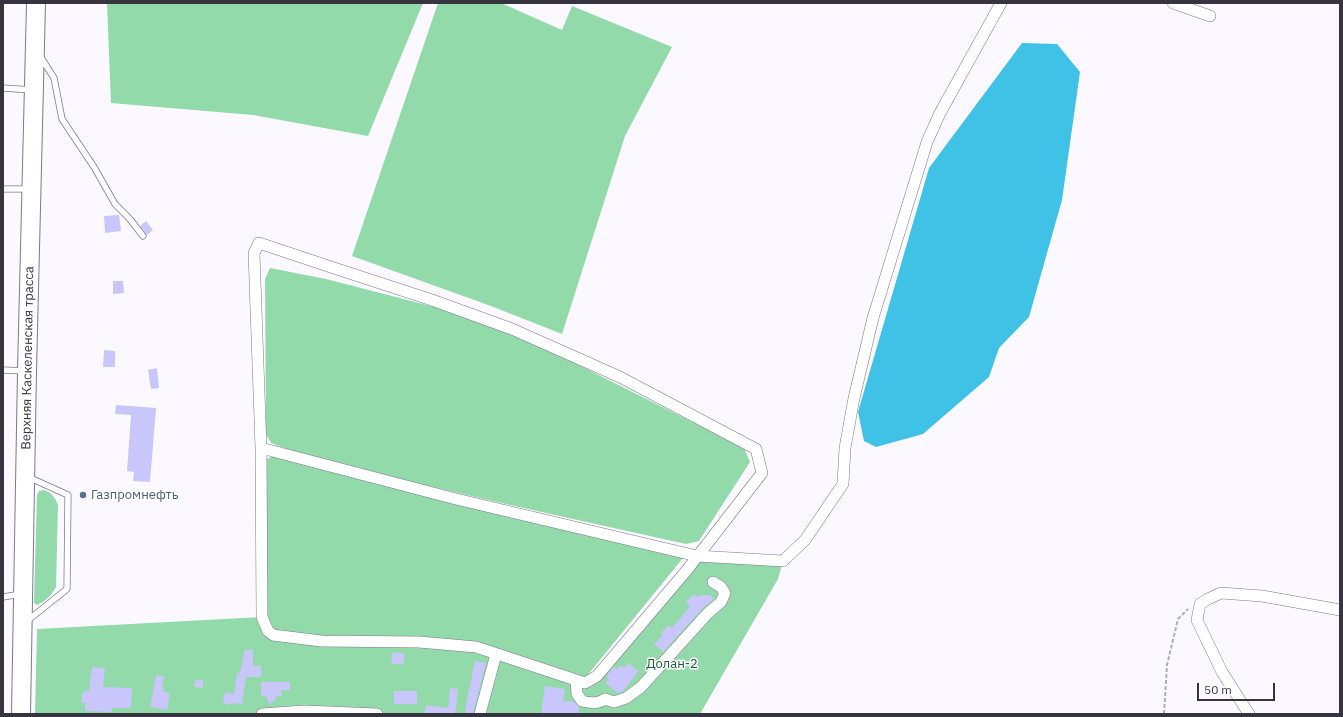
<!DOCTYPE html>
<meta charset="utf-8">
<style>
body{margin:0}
#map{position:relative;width:1343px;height:717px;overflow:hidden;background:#fbf9ff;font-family:"IBM Plex Sans",sans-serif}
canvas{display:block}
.frame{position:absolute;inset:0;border:4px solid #36343e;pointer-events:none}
.scale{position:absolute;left:1197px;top:683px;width:78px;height:18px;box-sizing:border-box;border:2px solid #36343e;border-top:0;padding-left:5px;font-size:12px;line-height:14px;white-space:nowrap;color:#36343e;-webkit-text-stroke:3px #fff;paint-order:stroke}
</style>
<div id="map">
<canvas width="1343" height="717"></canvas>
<div class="frame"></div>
<div class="scale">50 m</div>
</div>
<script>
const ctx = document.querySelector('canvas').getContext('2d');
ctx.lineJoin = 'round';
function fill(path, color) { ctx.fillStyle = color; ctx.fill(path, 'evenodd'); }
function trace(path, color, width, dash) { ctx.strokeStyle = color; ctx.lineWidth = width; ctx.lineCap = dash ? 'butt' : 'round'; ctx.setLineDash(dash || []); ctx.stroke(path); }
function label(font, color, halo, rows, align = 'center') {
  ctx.font = font + ' "IBM Plex Sans",sans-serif'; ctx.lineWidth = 3; ctx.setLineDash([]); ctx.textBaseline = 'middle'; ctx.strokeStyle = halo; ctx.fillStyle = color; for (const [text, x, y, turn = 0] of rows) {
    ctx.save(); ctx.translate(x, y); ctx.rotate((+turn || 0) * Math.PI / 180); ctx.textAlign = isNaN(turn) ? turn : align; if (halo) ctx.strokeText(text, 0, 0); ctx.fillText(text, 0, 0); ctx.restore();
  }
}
const green = new Path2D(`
 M107,3h316l-55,133 -115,-21 -142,-12z
 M438,3h63l61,27 10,-24 100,41 -47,89 -63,198 -71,-28 -139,-50z
 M270,268l56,11 120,31 81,29 217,109 6,14 -51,79 -13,3c-89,-20 -178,-39 -266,-60 -49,-12 -103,-22 -149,-41l-5,-9 -1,-155z
 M274,456l409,102 -97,119 -7,1 -103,-33 -200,-11 -10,-17 -2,-157z
 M44,490c8,3 11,7 14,15l-2,82c-4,8 -12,16 -20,18l-2,-3 3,-107 2,-4z
 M697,556l86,5 -5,18 -78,135h-665l2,-85 225,-12 11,18 203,12 109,36z`);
const water = new Path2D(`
 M1022,43l35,1 23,28 -18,128 -33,117 -30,31 -10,29 -66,57 -47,13 -12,-6 -6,-29 71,-244z`);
const building = new Path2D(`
 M119,215l2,16 -16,2 -1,-17z
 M146,221l7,9 -6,5 -7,-9z
 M113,281h10l1,12 -11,1z
 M104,350l11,1v16h-12z
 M157,368l2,20 -8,1 -3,-19z
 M116,405l40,3 -6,74 -17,-1 1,-9 -7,-1 4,-56 -16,-1z
 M694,594l5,3 2,-2h9l4,4 -11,9 -40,44 -9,-8 9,-9 -2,-2 8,-8 3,3 16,-19 2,-2 -4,-5z
 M245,650h8v16h8v11h-15l-4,27 -11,-1 -1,2 -7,-2 2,-11 9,2 3,-21h3z
 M393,652l12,2 -2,11 -12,-2z
 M475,661l11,2 -13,51h-8l1,-4h-1z
 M628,663l11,8 -17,21 -4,1 -13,-10 4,-4 -3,-2 7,-10 4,2 4,-4 4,3z
 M92,667l13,1 -2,19 29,1 -1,20h-19v4l-27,-1v-8h-4l1,-10h2v-2h5z
 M156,675l8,1 -2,11h2l-1,5 7,1 -3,17 -17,-3z
 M195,680h8v8l-9,-1z
 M261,682h29v8h-9l1,6h-6l-1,4 -6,4 -3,-8h-5z
 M545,686l20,3 -2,12 11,1 5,5 -1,7h-37z
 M450,688l8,1 -2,20h-3h2v5h-31l2,-9 22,3z
 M394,691h23v13h-23z`);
const path = new Path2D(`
 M1164,714l3,-49 11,-46 10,-10`);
const lane = new Path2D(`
 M40,56l14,22 8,41 32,48 21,37 14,14 14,18
 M3,88l29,2
 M3,189h27
 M3,370l22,1
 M3,597l18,-3
 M27,621l40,-32 1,-94 -40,-18`);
const street = new Path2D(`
 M1173,3l37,13
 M259,243l78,26 95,31 80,29 108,48 136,72 6,24 -75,97 -90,106 -12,7 -109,-36 -57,-5 -98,-1 -48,-6 -5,-4 -6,-14 -1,-169 -7,-195z
 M261,448l195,51 241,57 86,5 22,-21 38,-56 2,-36 9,-50 19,-80 54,-176 13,-29 61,-110
 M576,680l1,14 5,7c9,2 16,3 23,-2l9,3 12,-4 15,-11 67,-74 13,-11 4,-9 -4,-6 -8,-5
 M262,714l42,-3 73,3
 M480,714l16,-60
 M1249,714l-27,-42 -25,-52 3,-16 8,-5 13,-6 41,3 78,14`);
const primary = new Path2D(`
 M21,714l6,-343 9,-368`);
const markers = [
 [83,495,4,"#5c6f8a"]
];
const streetNames = [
 ["Верхняя Каскеленская трасса",28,358,-89]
];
const serviceNames = [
 ["Газпромнефть",91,495]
];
const parkNames = [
 ["Долан-2",672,664]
];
fill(green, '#92daa9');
fill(water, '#40c2e6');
fill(building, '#c8c6fb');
trace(lane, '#7d778f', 7);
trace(street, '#7d778f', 12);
trace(primary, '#7d778f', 20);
trace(path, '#b1afb6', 2, [4, 2]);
trace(lane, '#fff', 5.5);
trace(street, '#fff', 11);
trace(primary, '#fff', 18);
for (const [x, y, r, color] of markers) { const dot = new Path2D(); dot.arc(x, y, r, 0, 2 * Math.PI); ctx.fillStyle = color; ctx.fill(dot); trace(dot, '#fff', 1.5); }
label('13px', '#36343e', '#fff', streetNames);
label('13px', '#4e5e75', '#fff', serviceNames, 'left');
label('13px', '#1d5e38', '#fff', parkNames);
</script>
